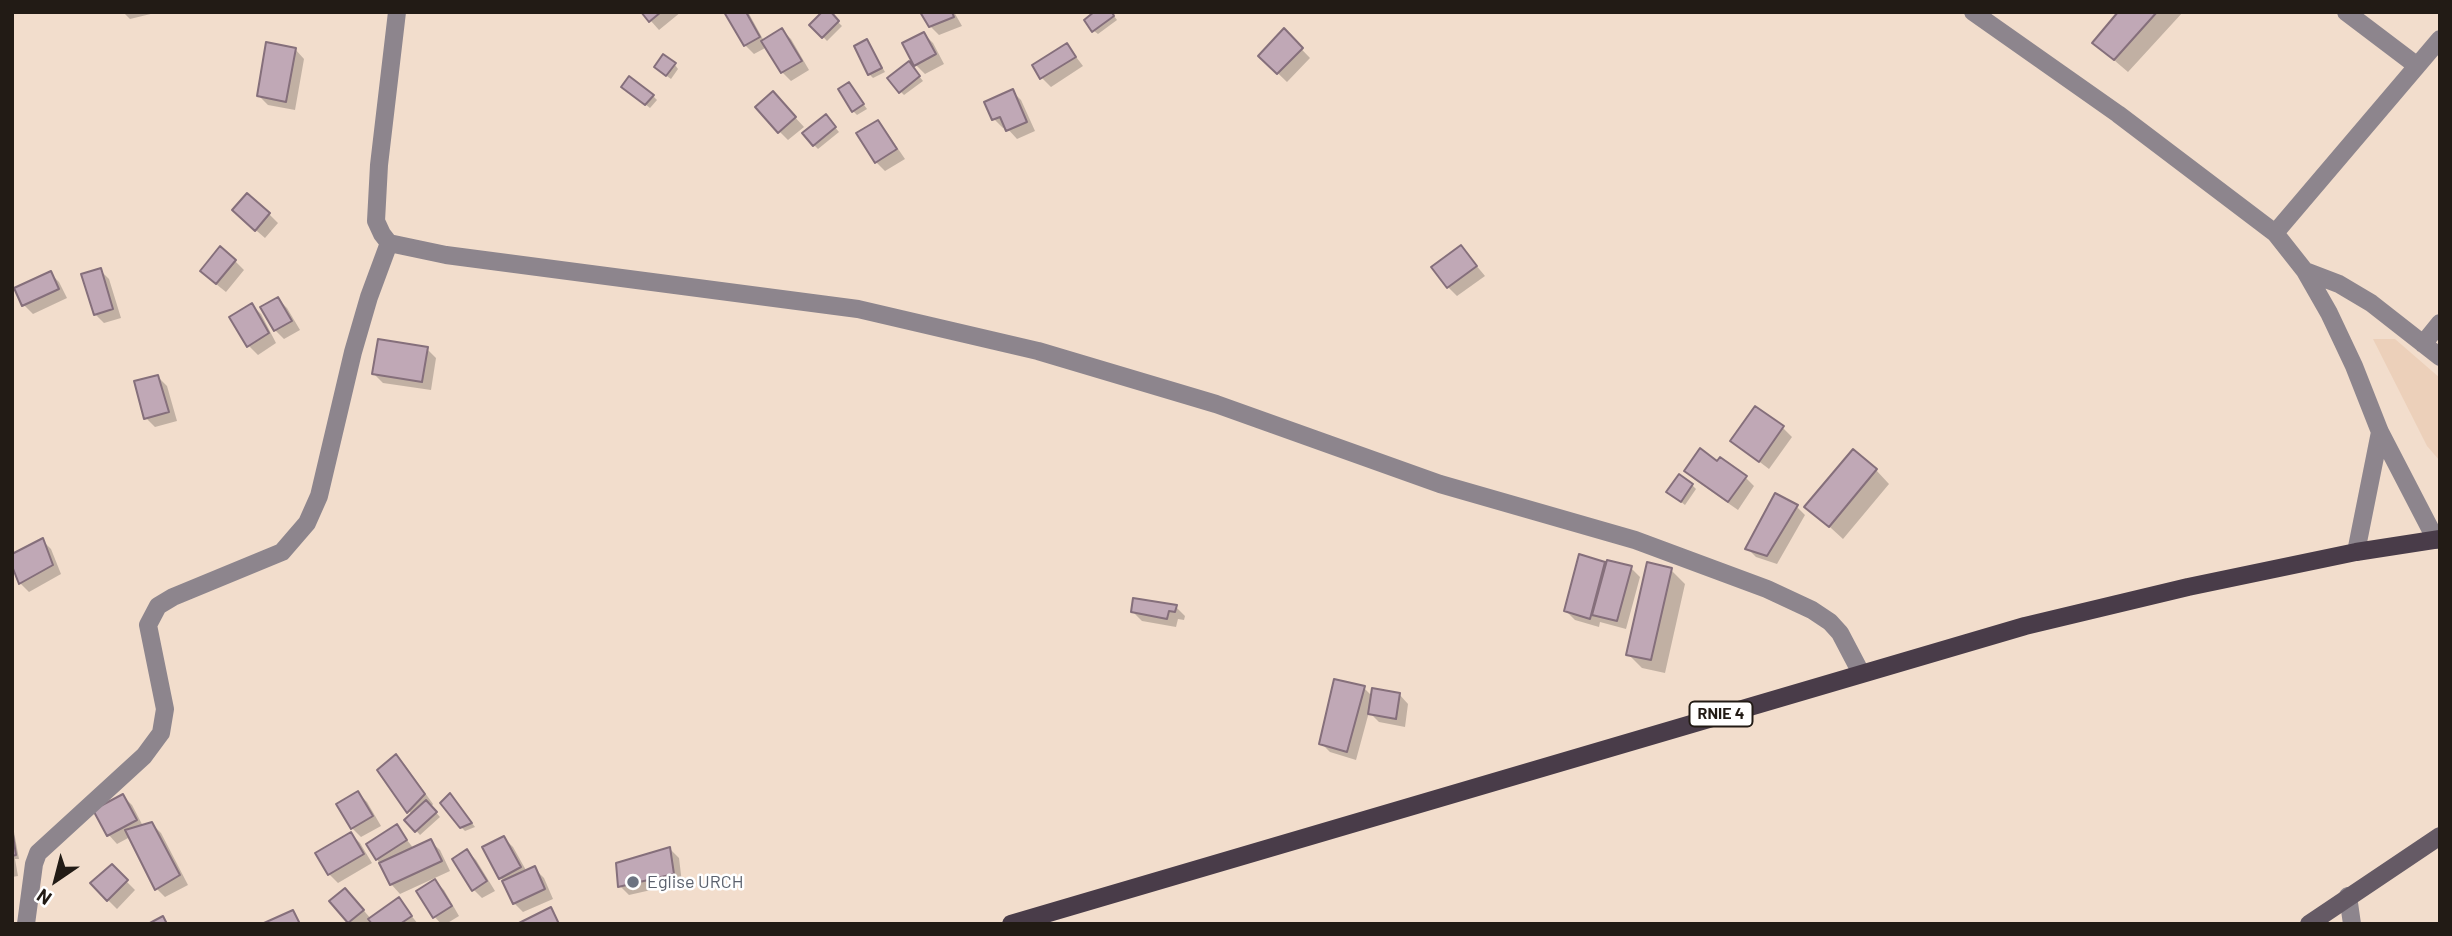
<!DOCTYPE html>
<style>
body{margin:0}
#map{position:relative;width:2452px;height:936px;overflow:hidden;background:#f2ddcc;font-family:Barlow,sans-serif}
canvas{display:block}
.frame{position:absolute;inset:0;border:14px solid #221b15;pointer-events:none}
.north{position:absolute;left:21px;top:845px;width:70px;height:70px;-webkit-text-stroke:5px #fff;paint-order:stroke;rotate:215deg;font-size:19px;font-weight:700;line-height:28px;text-align:center;color:#221b15}
.north::after{content:'';display:block;margin:auto;width:24px;height:32px;background:#221b15;clip-path:polygon(50% 0,100% 100%,50% 72%,0 100%)}
</style>
<div id="map">
<canvas width="2452" height="936"></canvas>
<div class="frame"></div>
<div class="north">N</div>
</div>
<script>
const ctx = document.querySelector('canvas').getContext('2d');
ctx.lineJoin = 'round';
function fill(path, color) { ctx.fillStyle = color; ctx.fill(path, 'evenodd'); }
function trace(path, color, width, dash) { ctx.strokeStyle = color; ctx.lineWidth = width; ctx.lineCap = dash ? 'butt' : 'round'; ctx.setLineDash(dash || []); ctx.stroke(path); }
function label(font, color, halo, rows, align = 'center') {
  ctx.font = font + ' Barlow,sans-serif'; ctx.lineWidth = 5; ctx.setLineDash([]); ctx.textBaseline = 'middle'; ctx.strokeStyle = halo; ctx.fillStyle = color; for (const [text, x, y, turn = 0] of rows) {
    ctx.save(); ctx.translate(x, y); ctx.rotate((+turn || 0) * Math.PI / 180); ctx.textAlign = isNaN(turn) ? turn : align; if (halo) ctx.strokeText(text, 0, 0); ctx.fillText(text, 0, 0); ctx.restore();
  }
}
const built = new Path2D(`
 M2373,339h22l45,39v83l-13,-15z`);
const shadow = new Path2D(`
 M123,12h36l-29,7z
 M643,12h38l-22,18z
 M726,12h22l16,29 18,-11 9,9 18,31 -18,11 -9,-9 -15,-25 -13,7 -9,-9z
 M828,12l14,14 -15,15 -15,-16z
 M922,12h32l8,14 -23,9 -9,-9z
 M1111,12l6,8 -19,14 -4,-3z
 M2121,12h62l-55,60 -34,-29z
 M1284,31l26,27 -23,24 -27,-26z
 M924,34l9,9 11,21 -19,10 -9,-9z
 M867,41l18,31 -12,6 -4,-4z
 M1067,45l16,21 -32,21 -9,-9z
 M295,49l9,10 -9,51 -27,-5 -9,-9z
 M675,65l3,4 -7,10 -11,-8z
 M912,67l11,14 -19,14 -4,-4z
 M849,84l18,25 -10,6 -4,-4z
 M627,90l26,6 4,4 -7,8z
 M1012,91l9,9 14,31 -18,8 -11,-12 -3,1 -9,-9z
 M781,102l23,25 -16,13 -9,-9z
 M829,120l10,12 -21,17 -4,-4z
 M877,122l9,9 19,28 -20,12 -9,-9z
 M269,214l9,9 -13,15 -22,-19z
 M1461,247l24,29 -28,20 -9,-9z
 M235,261l9,9 -18,22 -15,-12z
 M100,270l9,9 12,39 -17,5 -9,-9z
 M50,273l9,9 8,16 -34,16 -9,-9z
 M278,299l9,9 13,22 -16,9 -9,-9z
 M252,305l9,9 15,29 -18,12 -9,-9 -17,-29z
 M427,349l9,9 -5,32 -48,-7 -9,-9z
 M158,377l9,9 10,35 -22,6 -9,-9z
 M1783,428l9,9 -23,32 -37,-28z
 M1718,463l27,14 9,9 -16,24 -43,-30 -9,-9z
 M1876,470l13,14 -46,55 -36,-33z
 M1692,485l4,4 -11,16 -13,-10z
 M1796,506l9,9 -28,49 -21,-7 -9,-9z
 M42,540l9,9 10,25 -32,18 -9,-9 -8,-22z
 M1581,556l50,12 9,9 -14,52 -26,-7 -1,5 -24,-7 -9,-9z
 M1671,570l14,14 -20,89 -23,-5 -14,-14z
 M1176,607l9,9 -1,4 -6,-1 -2,8 -34,-6 -9,-9z
 M1364,688l9,9 26,-3 9,10 -3,23 -26,-5 -10,-10 -13,48 -26,-8 -9,-9z
 M396,756l9,9 28,39 -2,3 9,10 -20,18 -13,-15 5,-5 -33,-45z
 M358,793l9,9 14,24 -20,11 -9,-9z
 M123,796l9,9 11,21 9,-2 9,9 27,52 -23,12 -9,-9 -26,-51 -13,7 -9,-10z
 M454,799l21,28 -10,4 -4,-4z
 M12,821l7,38h-4l3,17 -6,1z
 M397,827l17,22 16,-8 10,9 10,21 -50,23 -9,-10 -14,-25z
 M351,834l9,9 12,20 -34,20 -9,-9 -12,-20z
 M504,838l9,9 14,25 8,-3 9,9 9,21 -30,13 -9,-9 -9,-21 -5,-4z
 M670,849l9,9 3,25 -53,12 -9,-9z
 M467,851l9,9 19,31 -13,7 -9,-9z
 M112,867l23,23 -18,19 -9,-9z
 M435,881l9,9 15,26 -13,8h-5l-7,-8z
 M354,899l17,20 28,-19 19,24h-44l-3,-4 -4,4h-16l-20,-22z`);
const building = new Path2D(`
 M641,12h20l-12,10z
 M724,12h22l14,25 -16,9z
 M822,12h9l8,9 -17,17 -13,-13z
 M920,12h32l2,5 -25,10z
 M1094,12h18l2,4 -22,16 -8,-12z
 M2118,12h39l-43,48 -22,-17z
 M782,28l20,33 -21,12 -20,-32z
 M1284,28l19,20 -26,26 -19,-18z
 M924,32l12,22 -22,12 -12,-23z
 M867,39l15,29 -14,7 -14,-29z
 M266,42l30,6 -10,54 -29,-6z
 M1067,43l9,14 -36,22 -8,-14z
 M663,54l13,9 -10,13 -12,-9z
 M909,61l11,15 -21,17 -12,-15z
 M629,76l25,19 -9,10 -24,-18z
 M849,82l15,22 -12,8 -14,-23z
 M1013,89l14,33 -21,9 -6,-14 -8,3 -8,-18z
 M773,91l23,26 -18,16 -23,-26z
 M826,114l10,13 -23,19 -11,-13z
 M878,120l19,29 -22,14 -19,-30z
 M247,193l23,20 -15,18 -23,-21z
 M1461,245l16,21 -30,22 -16,-21z
 M220,246l16,14 -20,24 -16,-13z
 M101,268l12,41 -19,6 -13,-41z
 M51,271l8,18 -37,17 -8,-18z
 M278,297l14,24 -18,10 -14,-24z
 M252,303l17,30 -22,14 -18,-30z
 M378,339l50,8 -6,35 -50,-8z
 M158,375l11,37 -25,7 -10,-38z
 M1755,406l29,20 -25,36 -29,-21z
 M1700,448l17,13 3,-4 27,19 -19,26 -44,-31z
 M1853,449l24,20 -48,58 -25,-20z
 M1679,474l14,10 -12,18 -15,-10z
 M1775,493l23,12 -31,51 -22,-7z
 M43,538l10,27 -34,19 -7,-18v-12z
 M1579,554l26,8 -15,57 -26,-8z
 M1607,560l25,6 -15,55 -25,-6z
 M1647,562l25,6 -21,92 -25,-5z
 M1133,598l44,7 -2,7 -6,-1 -2,8 -36,-7z
 M1334,679l31,7 -18,66 -28,-8z
 M1372,688l28,5 -4,26 -28,-5z
 M396,754l29,40 -18,19 -30,-43z
 M358,791l15,25 -22,13 -15,-25z
 M450,793l22,30 -12,5 -20,-25z
 M123,794l14,26 -30,16 -14,-26z
 M426,800l11,12 -22,20 -11,-12z
 M152,822l28,53 -25,15 -30,-60z
 M397,824l10,16 -31,20 -10,-16z
 M12,828l4,27 -4,1z
 M351,832l13,22 -36,21 -13,-22z
 M504,836l17,31 -22,12 -17,-32z
 M431,839l11,22 -52,24 -11,-22z
 M670,847l4,27 -56,13 -2,-24z
 M467,849l20,32 -15,10 -20,-32z
 M112,864l16,16 -21,21 -17,-18z
 M535,866l10,23 -32,15 -11,-23z
 M435,879l17,27 -19,12 -17,-27z
 M345,888l19,22 -16,13 -19,-22z
 M399,897l13,19 -12,8h-28l-4,-5z
 M551,907l8,17h-42z
 M293,910l7,14h-36v-1z
 M163,916l4,8h-19z`);
const minor = new Path2D(`
 M397,12l-18,153 -3,56 6,13 7,9 57,12 412,54 180,42 178,53 224,80 195,56 132,49 45,21 18,12 10,11 21,40
 M1973,12l145,102 157,119 30,38 24,42 25,53 26,66 56,108
 M2346,12l70,53
 M2275,233l165,-194
 M2305,271l34,13 32,19 69,54
 M2423,344l17,-21
 M2356,552l24,-120
 M2348,896l4,28
 M26,924l8,-60 4,-11 106,-97 17,-23 4,-24 -17,-84 10,-19 15,-9 109,-45 25,-29 12,-27 34,-144 16,-55 20,-54`);
const secondary = new Path2D(`
 M2309,924l131,-88`);
const primary = new Path2D(`
 M1011,924l1014,-298 163,-39 168,-35 84,-13`);
const markers = [
 [633,882,7,"#6b7280"]
];
const shields = [
 [1721,714,63]
];
const shieldNames = [
 ["RNIE 4",1721,714]
];
const worshipNames = [
 ["Eglise URCH",647,882]
];
fill(built, '#ecd0ba');
fill(shadow, '#0003');
fill(building, '#c0a8b6');
trace(building, '#856f7b', 2);
trace(minor, '#8d858d', 18);
trace(secondary, '#655a65', 18);
trace(primary, '#493c49', 18);
for (const [x, y, r, color] of markers) { const dot = new Path2D(); dot.arc(x, y, r, 0, 2 * Math.PI); ctx.fillStyle = color; ctx.fill(dot); trace(dot, '#fff', 2.5); }
for (const [x, y, w] of shields) { const box = new Path2D(); box.roundRect(x - w / 2, y - 12.5, w, 25, 5); ctx.fillStyle = '#fff'; ctx.fill(box); trace(box, '#221b15', 2); }
label('bold 16px', '#221b15', null, shieldNames);
label('18px', '#5b616d', '#fff', worshipNames, 'left');
</script>
